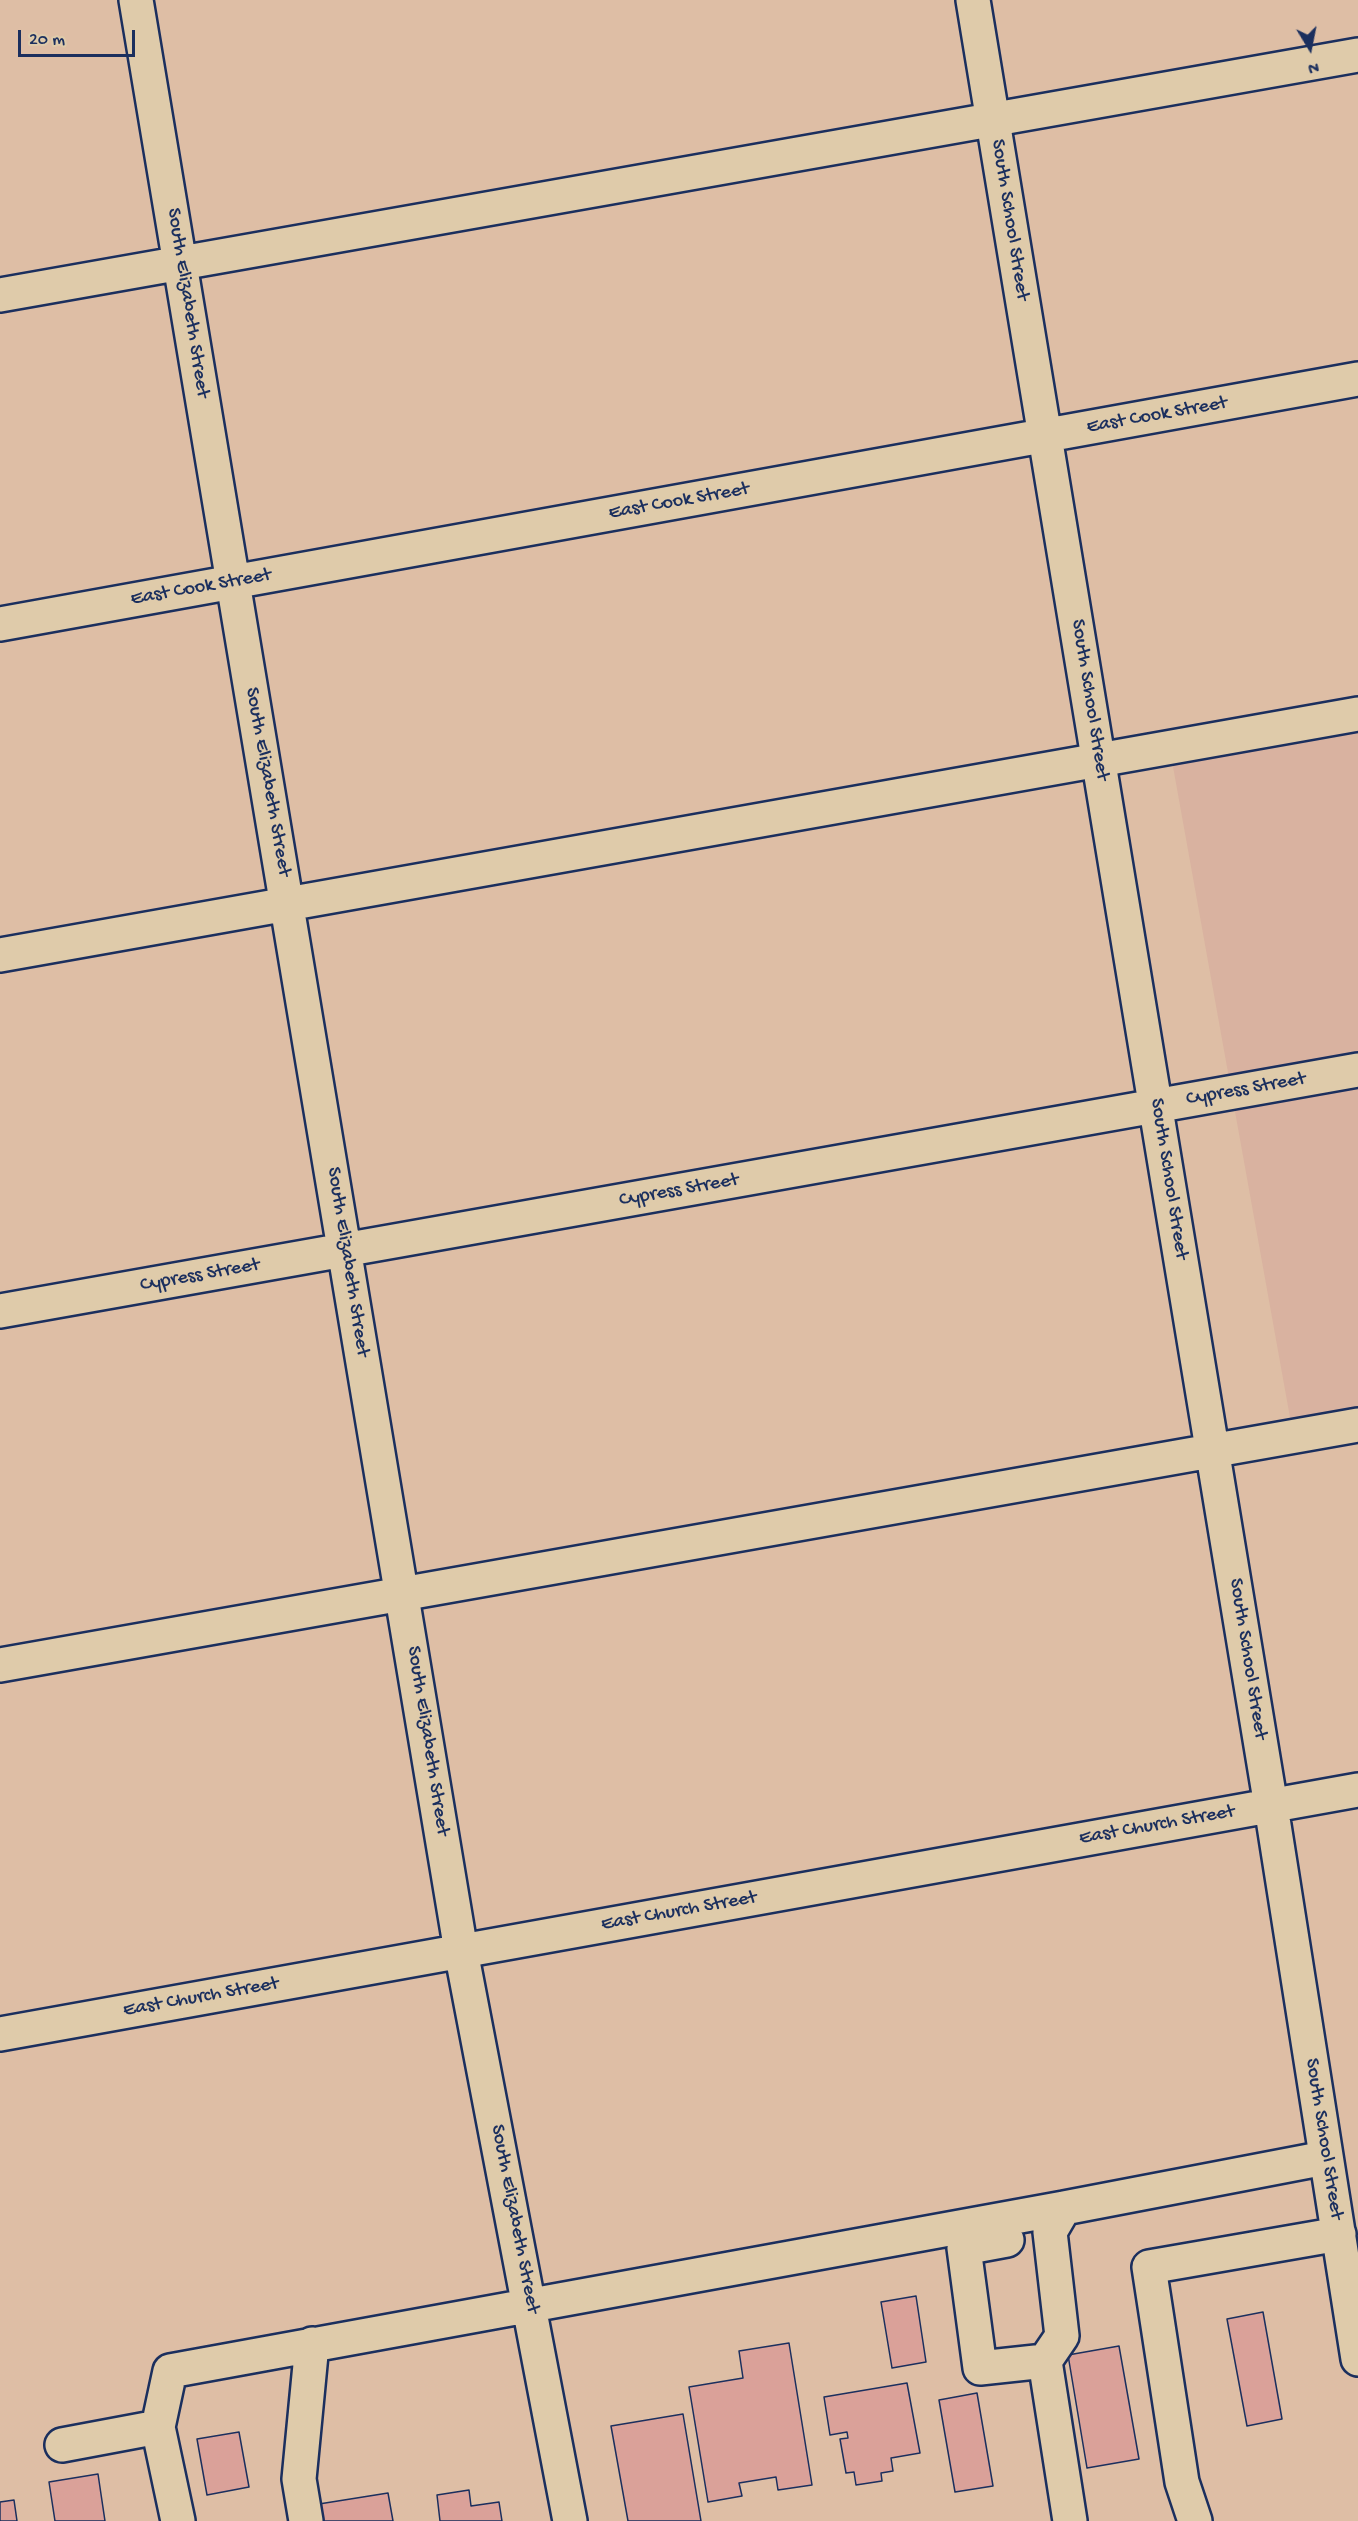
<!DOCTYPE html>
<style>
body{margin:0}
#map{position:relative;width:1358px;height:2521px;overflow:hidden;background:#debea5;font-family:"Gochi Hand",sans-serif}
canvas{display:block}
.north{position:absolute;left:1280px;top:18px;width:60px;height:60px;-webkit-text-stroke:4px #dfcbaa;paint-order:stroke;rotate:170deg;font-size:16px;font-weight:700;line-height:24px;text-align:center;color:#1b2f5e}
.north::after{content:'';display:block;margin:auto;width:21px;height:27px;background:#1b2f5e;clip-path:polygon(50% 0,100% 100%,50% 72%,0 100%)}
.scale{position:absolute;left:18px;top:30px;width:117px;height:27px;box-sizing:border-box;border:3px solid #1b2f5e;border-top:0;padding-left:8px;font-size:18px;line-height:21px;white-space:nowrap;color:#1b2f5e;-webkit-text-stroke:4px #dfcbaa;paint-order:stroke}
</style>
<div id="map">
<canvas width="1358" height="2521"></canvas>
<div class="north">N</div>
<div class="scale">20 m</div>
</div>
<script>
const ctx = document.querySelector('canvas').getContext('2d');
ctx.lineJoin = 'round';
function fill(path, color) { ctx.fillStyle = color; ctx.fill(path, 'evenodd'); }
function trace(path, color, width, dash) { ctx.strokeStyle = color; ctx.lineWidth = width; ctx.lineCap = dash ? 'butt' : 'round'; ctx.setLineDash(dash || []); ctx.stroke(path); }
function label(font, color, halo, rows, align = 'center') {
  ctx.font = font + ' "Gochi Hand",sans-serif'; ctx.lineWidth = 6; ctx.setLineDash([]); ctx.textBaseline = 'middle'; ctx.strokeStyle = halo; ctx.fillStyle = color; for (const [text, x, y, turn = 0] of rows) {
    ctx.save(); ctx.translate(x, y); ctx.rotate((+turn || 0) * Math.PI / 180); ctx.textAlign = isNaN(turn) ? turn : align; if (halo) ctx.strokeText(text, 0, 0); ctx.fillText(text, 0, 0); ctx.restore();
  }
}
const built = new Path2D(`
 M1358,728v683l-67,12 -119,-662z`);
const building = new Path2D(`
 M916,2296l10,66 -34,6 -11,-66z
 M1263,2312l19,107 -35,7 -20,-107z
 M789,2343l23,142 -34,5 -2,-13 -37,6 3,13 -34,6 -19,-115 54,-9 -4,-27z
 M1119,2346l20,113 -52,9 -19,-113z
 M907,2383l13,70 -29,5 2,13 -12,2 1,8 -26,4 -2,-13 -8,1 -6,-34 8,-1 -1,-6 -17,3 -6,-38z
 M977,2393l16,93 -38,6 -16,-92z
 M683,2414l18,107h-73l-17,-95z
 M239,2432l10,55 -42,8 -10,-56z
 M98,2474l7,47h-50l-6,-39z
 M469,2490l2,16 28,-4 3,19h-62l-3,-26z
 M388,2493l5,28h-71l-3,-17z
 M14,2500l3,21h-17v-19z`);
const minor = new Path2D(`
 M136,0l325,1951 109,570
 M973,0l298,1806 87,553
 M0,295l1358,-240
 M0,624l1358,-245
 M0,955l1358,-241
 M0,1311l1358,-241
 M0,1665l1358,-240
 M0,2034l1358,-244
 M1007,2240l-43,8 16,120 65,-7
 M62,2445l96,-18
 M178,2521l-20,-94 12,-56 894,-163
 M306,2521l-7,-42 13,-135
 M1070,2521l-25,-160 17,-25 -12,-104 14,-24 261,-50
 M1195,2521l-13,-39 -33,-215 190,-33`);
const streetNames = [
 ["South School Street",1009,220,81],
 ["South Elizabeth Street",187,303,81],
 ["East Cook Street",1157,416,-10],
 ["East Cook Street",679,502,-10],
 ["East Cook Street",201,588,-10],
 ["South School Street",1089,700,81],
 ["South Elizabeth Street",267,782,80],
 ["Cypress Street",1246,1090,-10],
 ["South School Street",1168,1179,81],
 ["Cypress Street",679,1191,-10],
 ["South Elizabeth Street",347,1262,81],
 ["Cypress Street",200,1276,-10],
 ["South School Street",1247,1659,81],
 ["South Elizabeth Street",427,1741,81],
 ["East Church Street",1157,1826,-10],
 ["East Church Street",679,1912,-10],
 ["East Church Street",201,1998,-10],
 ["South School Street",1323,2139,81],
 ["South Elizabeth Street",514,2219,79]
];
fill(built, '#d9b2a0');
fill(building, '#daa199');
trace(building, '#1b2f5e', 1.5);
trace(minor, '#1b2f5e', 38);
trace(minor, '#dfcbaa', 33);
label('20px', '#1b2f5e', '#dfcbaa', streetNames);
</script>
